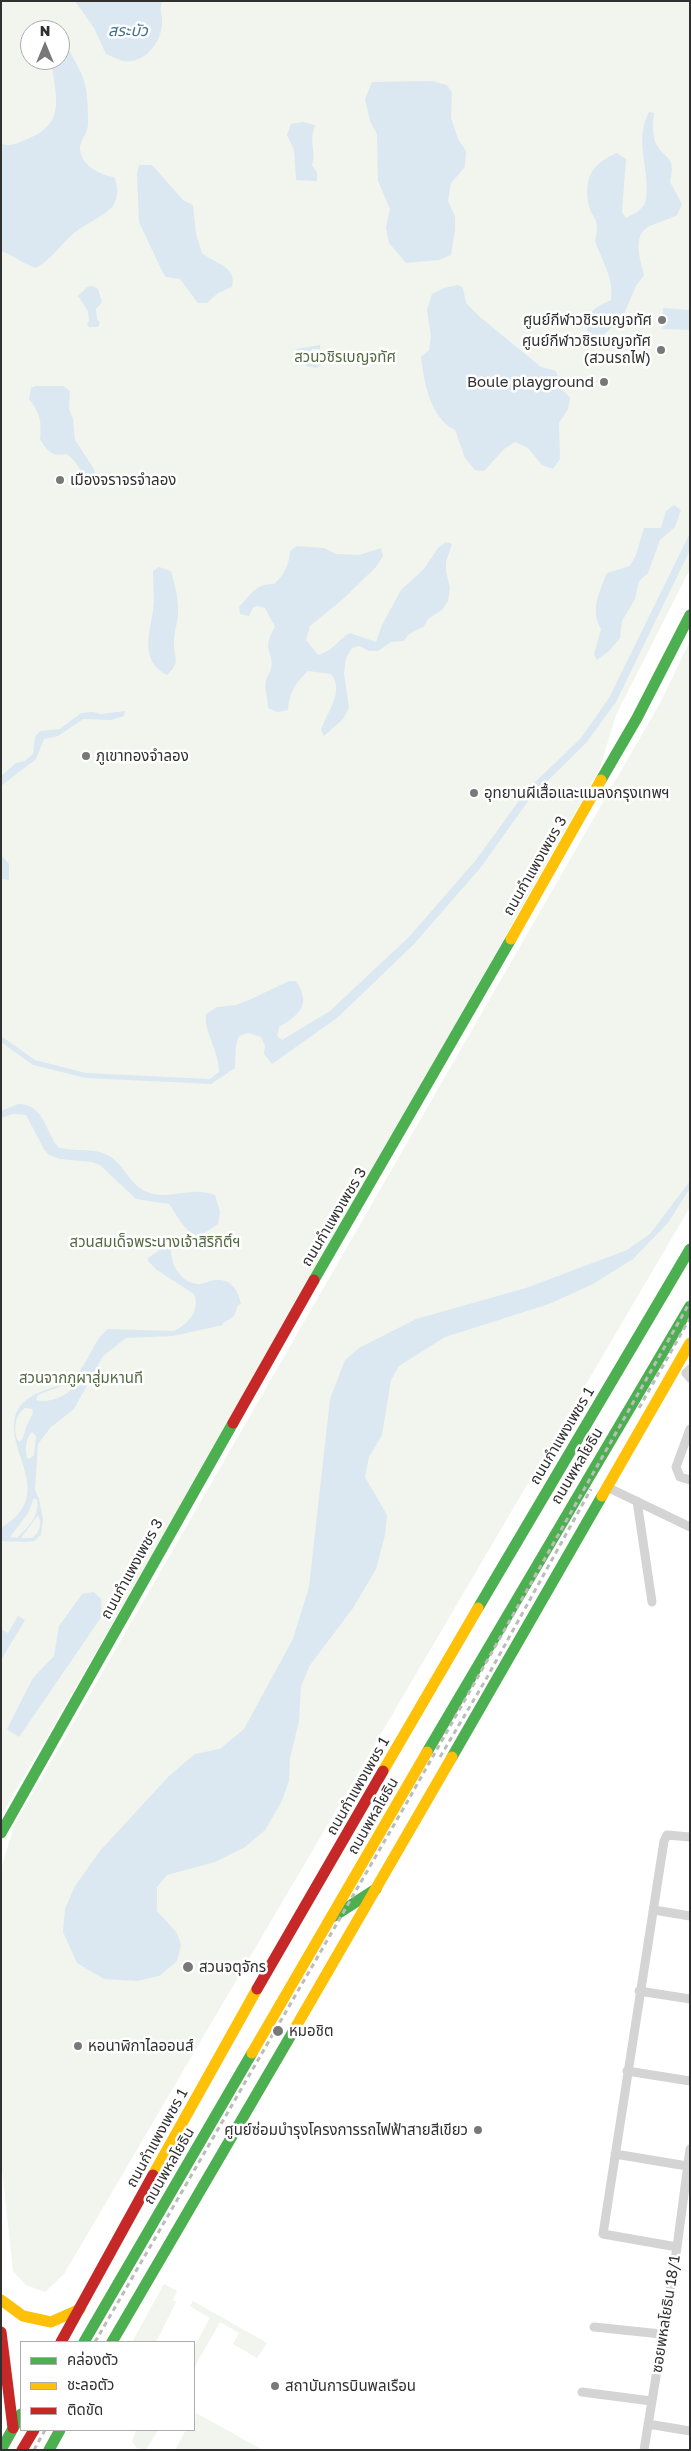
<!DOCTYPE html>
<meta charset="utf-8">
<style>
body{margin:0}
#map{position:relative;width:691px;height:2451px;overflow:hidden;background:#fff;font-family:"Golos Text","Noto Sans Thai",sans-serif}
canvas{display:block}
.frame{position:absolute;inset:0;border:2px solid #303030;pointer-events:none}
.legend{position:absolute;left:20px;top:2341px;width:175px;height:90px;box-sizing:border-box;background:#fff;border:1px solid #acacac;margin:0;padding:6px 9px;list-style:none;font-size:15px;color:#303030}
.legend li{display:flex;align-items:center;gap:10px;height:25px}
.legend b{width:25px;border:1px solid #acacac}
.north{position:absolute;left:20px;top:20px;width:50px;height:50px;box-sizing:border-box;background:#fff;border:1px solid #acacac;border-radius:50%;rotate:0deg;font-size:14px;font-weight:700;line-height:20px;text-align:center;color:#303030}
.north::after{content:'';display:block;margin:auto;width:18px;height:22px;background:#787878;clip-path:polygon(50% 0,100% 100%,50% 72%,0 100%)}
</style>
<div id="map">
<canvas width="691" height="2451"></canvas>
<div class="frame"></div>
<ul class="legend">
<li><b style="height:6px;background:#4caf50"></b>คล่องตัว</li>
<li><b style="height:6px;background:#ffc107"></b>ชะลอตัว</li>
<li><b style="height:6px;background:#c62828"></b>ติดขัด</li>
</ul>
<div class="north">N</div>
</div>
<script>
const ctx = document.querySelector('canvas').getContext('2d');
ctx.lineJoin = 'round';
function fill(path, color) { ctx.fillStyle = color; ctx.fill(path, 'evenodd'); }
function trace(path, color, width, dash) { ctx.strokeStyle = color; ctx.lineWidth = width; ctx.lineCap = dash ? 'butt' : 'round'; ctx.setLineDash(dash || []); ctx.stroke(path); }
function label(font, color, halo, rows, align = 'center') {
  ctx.font = font + ' "Golos Text","Noto Sans Thai",sans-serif'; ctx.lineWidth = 5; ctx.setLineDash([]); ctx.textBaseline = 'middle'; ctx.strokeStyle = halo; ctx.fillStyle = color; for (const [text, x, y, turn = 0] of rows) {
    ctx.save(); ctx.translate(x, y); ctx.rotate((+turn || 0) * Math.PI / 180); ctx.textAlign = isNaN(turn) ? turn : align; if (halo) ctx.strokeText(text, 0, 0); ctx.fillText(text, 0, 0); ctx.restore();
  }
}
const green = new Path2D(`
 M1,1h689v568l-74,146 -16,53 -268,476 -331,572zM30,30h30v30h-30z
 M690,641v566l-626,1067 -19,18 -19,-7 -13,-14 -12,-110v-292l13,-43 646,-1123z
 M164,2284l13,7 -4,9 3,2 -20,40h-24z
 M193,2301l74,42 -10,15 -24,-14 6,-11 -19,-11 -26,46v-21l16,-29 -20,-12z
 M196,2413l67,37h-88l11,-20h8z
 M136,2430h22l-12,20 -9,-2 -5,-6z`);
const water = new Path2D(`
 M75,1h87c-3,9 1,15 0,23 -1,19 -18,40 -38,37 -6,-1 -13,-5 -18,-7l-12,-26z
 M60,38l4,2c5,12 13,23 18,35 6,14 6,34 6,49 0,9 -9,17 -8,26 2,16 20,25 34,27 4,9 5,17 0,27 -5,10 -31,21 -41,30 -14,12 -20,24 -37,34 -13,-4 -21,-12 -35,-17v-107c10,3 17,-1 26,-5 41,-15 28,-45 24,-79h9z
 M432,81l15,4 5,8 -1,25 7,21 8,12 -1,16 -14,16 -3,18 7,15v14l-4,25 -12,5 -33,3 -17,-20 -3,-16 4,-18 -12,-28 -1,-47 -7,-13 -5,-22 7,-17z
 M649,112l5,1c-1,9 -2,19 1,28 8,20 22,12 15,41l12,22 -5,11c-8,5 -27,9 -32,14 -12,11 -4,33 -1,46l-8,11 -14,32 -23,21h-11c-1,-25 0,-29 23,-39 3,-22 -9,-39 -16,-59 7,-24 -5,-22 -7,-40 -4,-26 7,-39 29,-48l9,6 -4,53 4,6c8,-4 18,-9 20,-18 5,-29 -13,-58 3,-88z
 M303,122l12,3c-7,21 2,24 -3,40l5,8v8l-21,-1 -2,-30 -7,-15 4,-11z
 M139,165h13l31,35 10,5 3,29 6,19c12,10 36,14 30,34l-14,6 -11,10h-9l-18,-24 -14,-2 -4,-6 -23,-49 -2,-48z
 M458,285l5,3 3,15 14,14 61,50 15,4 6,18 8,9 -2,11 -9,14 1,36 -7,10 -11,-4 -14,-17 -13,-6 -11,7 -20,22 -9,-1 -10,-12 -10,-28c-25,-12 -31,-48 -34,-73l8,-7 2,-14 -4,-26 5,-16 12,-6z
 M93,286l5,3 4,13 -6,7 1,10 3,4 -2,4h-9l-2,-3 2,-3 -1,-10 -10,-15 9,-9z
 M663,308l27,2v20l-27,-1z
 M320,345v4h-8l-2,7 2,2 9,-1 1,7 -5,4 -11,-2 -10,-17z
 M35,386h28l7,5 -1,18 4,10 2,21 19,29 2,14 -5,2c-9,-9 -14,-26 -25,-31 -14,3 -19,-3 -26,-15 2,-17 0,-26 -11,-40l2,-11z
 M674,505l7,5 -6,17 -15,13 -12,33 -9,8 -4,18 -13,22 -2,17 -11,13 -12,9 -3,-6 7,-25c-11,-19 -2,-36 6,-56l23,-7 6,-11 8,-27h17l5,-17z
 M690,533v17l-74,152 -30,41 -55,54 -50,70 -67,77 -77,74 -65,46 -8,-10 1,-8 -4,-9 -13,-4 -9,3 -3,9 -1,23 -24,16 -125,-6 -53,-13 -32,-23v-6l34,24 51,13 124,6 9,-7c0,-22 -16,-42 -13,-58l11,-7 19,-2 13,-5 40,-19h7c15,23 5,33 -17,46l-2,9 5,4 48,-29 79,-74 67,-77 50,-69 55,-53 28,-40z
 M446,542l6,2 -6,18v10l4,16 -2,13 -6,9 -14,9 -4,7 -16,9 -4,6 -13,1 -13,9h-9l-10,-5 -7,2 -6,10 -2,15 5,35 -6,11 -19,17 -3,-6c6,-18 24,-39 10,-56l-23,-3c-13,12 -19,22 -20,39l-10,2 -10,-4c0,-9 -4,-20 -2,-28 1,-4 4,-7 5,-11 4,-18 -11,-17 4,-42l-10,-19 -8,-2 -4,2 -4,8 -9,-2 -1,-7c12,-12 16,-24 35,-23 9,-7 16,-21 16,-33l7,-5 27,2 12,6 23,1 22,-7 2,8 -7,11 -33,32 -33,27 -4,14 12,15c19,-6 17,-14 32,-22l26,9 6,-17 19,-35 23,-21 14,-21z
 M159,567l12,4c4,15 8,28 7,44 -1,10 -5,21 -4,31 1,14 6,17 -7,29 -28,-14 -17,-41 -14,-65 2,-12 0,-27 0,-39z
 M125,711l-1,5 -13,4 -28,-1 -25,17 -14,3 -8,20 -35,27v-10l15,-13 9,-2 8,-7 2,-17 5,-6 20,-2 21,-16 11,-1 9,2z
 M1,855l8,9v16l-8,-1z
 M18,1104c26,0 27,27 40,43 17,6 36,-1 53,10 15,10 19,30 39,36 22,7 41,-7 65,2l5,17 -2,12 -18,12c-17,-4 -21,-19 -31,-32l-33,-5 -36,-34 -9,-3 -31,-3 -11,-4 -5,-6 -18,-34 -13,-1 -12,4v-7z
 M690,1181v7l-22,35 -35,36 -40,25 -44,20 -104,33 -46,29 -8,14 -9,55 -13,22 -4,20 22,38 -2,20 -9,34 -23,39 -43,57 -9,21 -2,35 -9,37 -1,23 -8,22 -16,27 -20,17 -30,15 -48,13 -10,12v24l20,22 4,12 -4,16 -18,15 -22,5 -33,-2 -27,-16 -14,-31 2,-23 10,-23 25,-35 69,-75 26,-22 25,-5 24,-20 49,-90 16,-52 21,-188 15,-39 14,-12 57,-29 110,-31 101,-38 23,-16z
 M168,1244l4,1c-4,15 7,37 25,39 6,1 13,-4 19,-4 16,-1 22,10 25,24l-3,1 -4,11 -12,8 1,1 -50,11 -47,2 -23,18 -29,53 -23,18 -13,17 -3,46 4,9 4,21 -2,15 -7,6 -8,1 -25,-1v-13c59,-35 -1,-79 16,-117 12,-22 41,-21 58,-35 14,-13 18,-36 33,-47l65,2c14,-5 28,-21 21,-37l-37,-24 -9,-9v-3zM66,1384h4l1,6c-9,8 -23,13 -35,10l2,-5zM25,1408l7,1 1,4 -7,14 -3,11 -4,4c-7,-10 -4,-28 6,-34zM32,1432l4,4 -2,19 -5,4 -2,-1c-2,-9 -2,-19 5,-26zM34,1498l3,2c3,16 -9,27 -20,38l-7,-1 18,-24zM38,1515c4,9 2,17 -6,23h-11z
 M94,1592l7,7 1,17 -83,121 -12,-8 26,-51 21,-22 5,-30 23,-32z
 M18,1616l7,4 -24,40v-31l7,4z`);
const street = new Path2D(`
 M690,1369l-4,4 4,5
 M690,1429l-14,38 4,10 10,3
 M607,1487l83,40
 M637,1501l15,101
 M654,1910l36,6
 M639,1991l51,8
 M627,2071l63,10
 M615,2154l72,12
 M677,2247l-74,-13 61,-393 3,-6 23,2
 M594,2327l67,7
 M582,2392l69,9
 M648,2424l42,7
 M644,2450l33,-203 13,-98`);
const fast = new Path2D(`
 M601,780l36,-62 53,-103
 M314,1280l197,-341
 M478,1608l212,-359
 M427,1752l263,-446
 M452,1757l150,-261
 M1,1833l232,-410
 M334,1916l42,-27
 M84,2342l168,-289
 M112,2342l182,-312
 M1,2450l20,-36
 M49,2450l11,-20`);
const slow = new Path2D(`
 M511,939l90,-159
 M602,1496l88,-153
 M383,1771l95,-163
 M294,2030l158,-273
 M252,2053l175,-301
 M153,2175l104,-186
 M1,2300l22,16 28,6 29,-13`);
const jam = new Path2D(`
 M233,1423l81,-143
 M257,1989l126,-218
 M1,2332l12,96
 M61,2342l92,-167
 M22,2450l12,-20`);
const rail = new Path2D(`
 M639,1408l51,-90
 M440,1757l45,-76 106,-192
 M95,2342l311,-538 284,-502
 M34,2450l11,-20`);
const markers = [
 [662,320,5,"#787878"],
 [661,350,5,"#787878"],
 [604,382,5,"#787878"],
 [60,480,5,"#787878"],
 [86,756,5,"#787878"],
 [474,793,5,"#787878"],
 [188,1967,6,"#787878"],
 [278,2031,6,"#787878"],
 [78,2046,5,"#787878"],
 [478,2130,5,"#787878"],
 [275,2386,5,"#787878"]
];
const poiNames = [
 ["ศูนย์กีฬาวชิรเบญจทัศ",652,320,"right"],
 ["ศูนย์กีฬาวชิรเบญจทัศ",651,341,"right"],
 ["(สวนรถไฟ)",651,358,"right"],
 ["Boule playground",594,382,"right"],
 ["เมืองจราจรจำลอง",70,480],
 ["ภูเขาทองจำลอง",96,756],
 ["อุทยานผีเสื้อและแมลงกรุงเทพฯ",484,793],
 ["สวนจตุจักร",199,1967],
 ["หมอชิต",289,2031],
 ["หอนาฬิกาไลออนส์",88,2046],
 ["ศูนย์ซ่อมบำรุงโครงการรถไฟฟ้าสายสีเขียว",468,2130,"right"],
 ["สถาบันการบินพลเรือน",285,2386]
];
const parkNames = [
 ["สวนวชิรเบญจทัศ",345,357],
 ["สวนสมเด็จพระนางเจ้าสิริกิติ์ฯ",155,1242],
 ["สวนจากภูผาสู่มหานที",81,1378]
];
const streetNames = [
 ["ถนนกำแพงเพชร 3",535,866,-60],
 ["ถนนกำแพงเพชร 3",334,1217,-59],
 ["ถนนกำแพงเพชร 1",562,1436,-59],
 ["ถนนพหลโยธิน",577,1466,-59],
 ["ถนนกำแพงเพชร 3",132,1569,-61],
 ["ถนนกำแพงเพชร 1",358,1786,-60],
 ["ถนนพหลโยธิน",373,1816,-60],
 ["ถนนกำแพงเพชร 1",157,2138,-61],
 ["ถนนพหลโยธิน",169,2166,-60],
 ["ซอยพหลโยธิน 18/1",666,2314,-81]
];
const waterNames = [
 ["สระบัว",128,31]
];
fill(green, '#f1f5ed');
fill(water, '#dbe8f1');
trace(street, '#d4d4d4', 9);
trace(fast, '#4caf50', 11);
trace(slow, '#ffc107', 11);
trace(jam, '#c62828', 11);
trace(rail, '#bcbcbc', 3, [5, 4]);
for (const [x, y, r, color] of markers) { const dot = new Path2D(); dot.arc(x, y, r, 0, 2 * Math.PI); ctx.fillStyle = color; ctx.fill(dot); trace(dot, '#fff', 2); }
label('15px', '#303030', '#fff', poiNames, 'left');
label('15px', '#526a3f', '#fff', parkNames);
label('15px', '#303030', '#fff', streetNames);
label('italic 16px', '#41708f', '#fff', waterNames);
</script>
